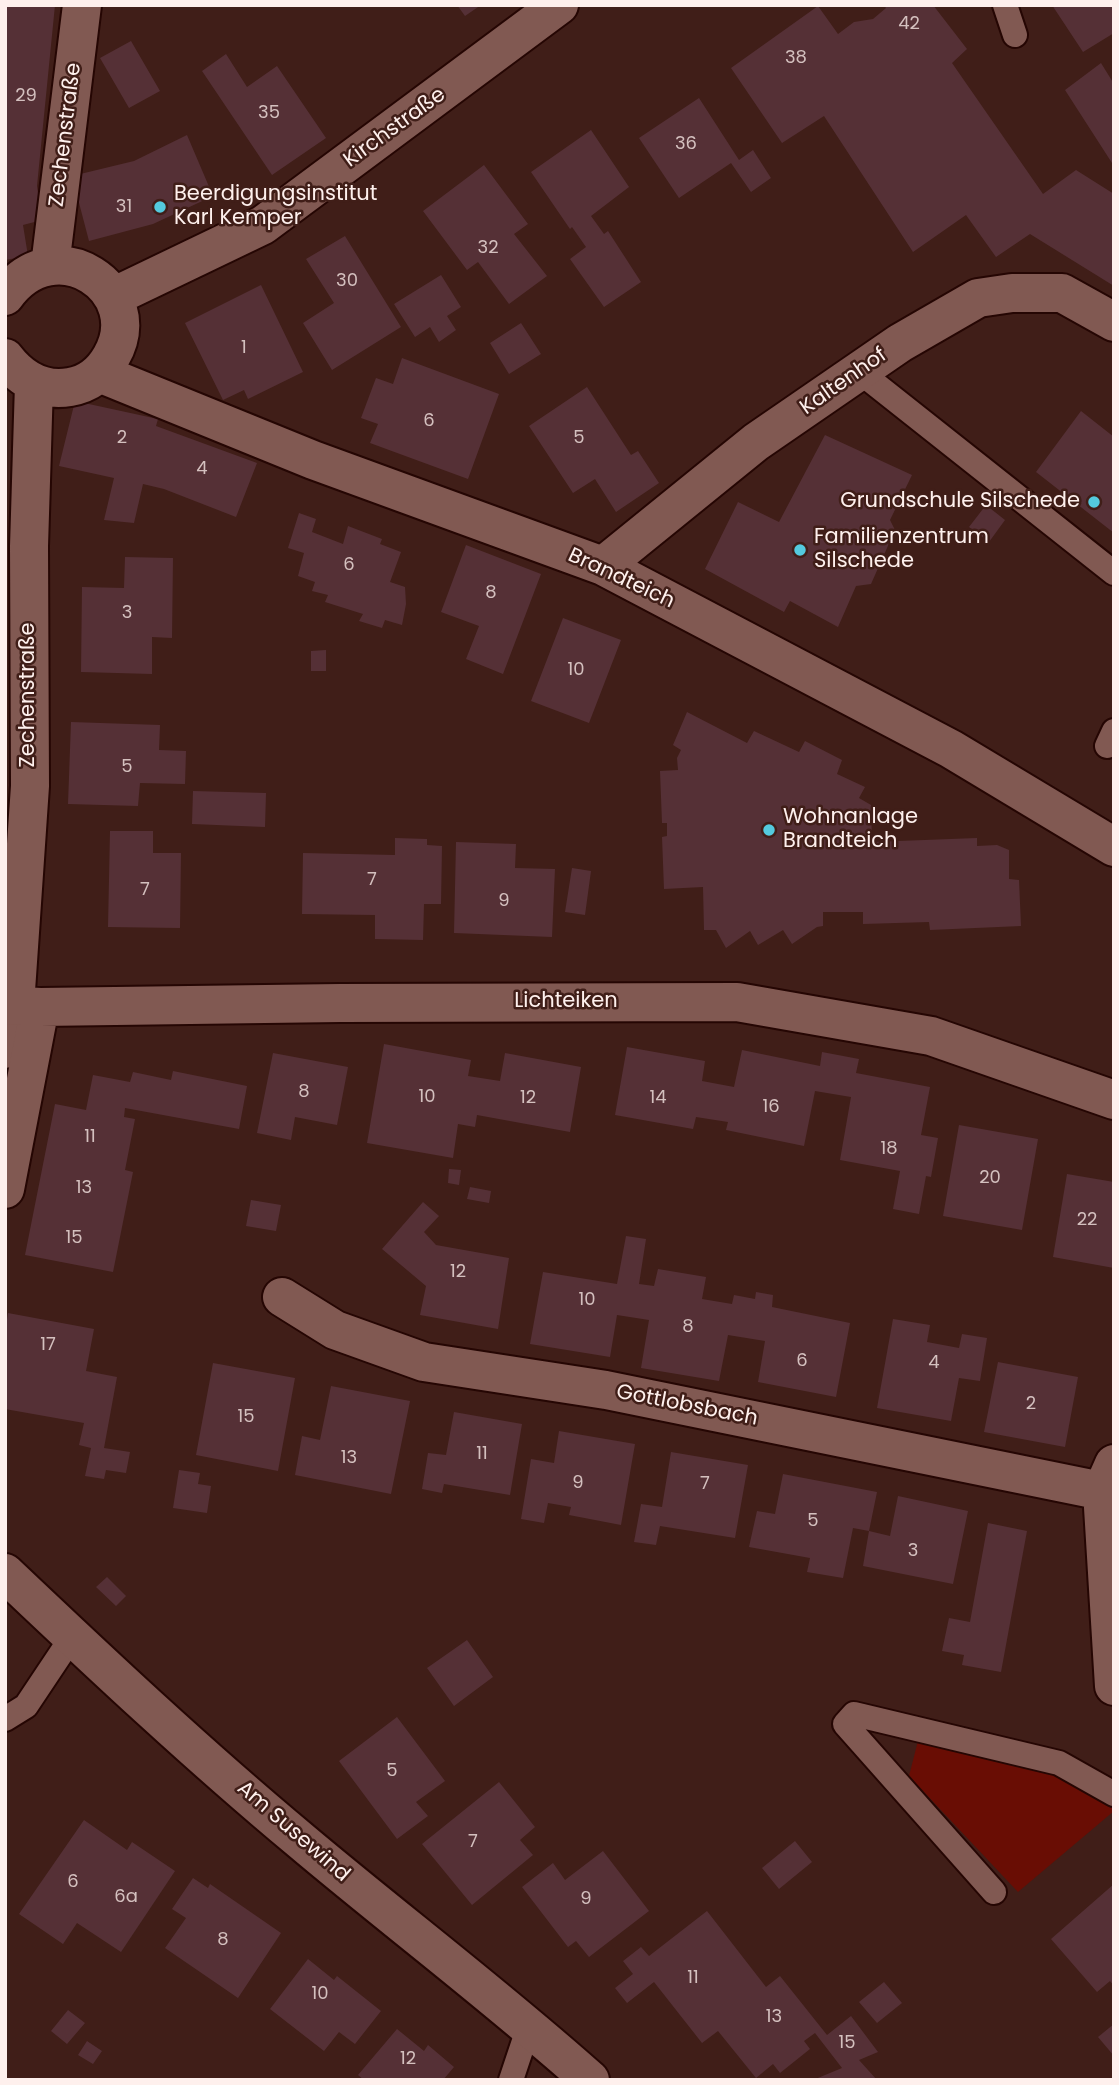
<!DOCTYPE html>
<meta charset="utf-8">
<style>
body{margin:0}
#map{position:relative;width:1119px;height:2085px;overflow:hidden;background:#401e18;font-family:Poppins,sans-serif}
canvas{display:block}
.frame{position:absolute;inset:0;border:7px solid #fef0ed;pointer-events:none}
</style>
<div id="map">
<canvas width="1119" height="2085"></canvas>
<div class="frame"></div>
</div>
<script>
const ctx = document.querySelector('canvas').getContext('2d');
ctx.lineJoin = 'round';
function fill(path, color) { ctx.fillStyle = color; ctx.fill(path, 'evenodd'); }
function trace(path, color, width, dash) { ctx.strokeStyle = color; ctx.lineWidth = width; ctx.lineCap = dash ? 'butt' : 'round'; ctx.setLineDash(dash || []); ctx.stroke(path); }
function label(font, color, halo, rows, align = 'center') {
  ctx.font = font + ' Poppins,sans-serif'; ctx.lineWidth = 5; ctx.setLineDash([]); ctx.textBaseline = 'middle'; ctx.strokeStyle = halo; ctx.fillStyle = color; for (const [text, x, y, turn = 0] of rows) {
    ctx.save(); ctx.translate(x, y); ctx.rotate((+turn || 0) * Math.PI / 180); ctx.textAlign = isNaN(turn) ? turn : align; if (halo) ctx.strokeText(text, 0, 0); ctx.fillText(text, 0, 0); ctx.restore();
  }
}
const green = new Path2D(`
 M919,1737l138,38 57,32v4l-96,81 -109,-116z`);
const building = new Path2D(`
 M5,5h50l-18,181 5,34 -19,5 5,31 -23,4z
 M457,5h24l-16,11z
 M884,5h49l34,44 -15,14 91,131 33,-24 38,24v92l-84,-52 -34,23 -30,-42 -53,37 -89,-136 -42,27 -51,-75 87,-62 20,28 16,-12 19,-3 13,-11z
 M1052,5h62v28l-31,19z
 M131,41l29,50 -31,17 -29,-50z
 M226,54l21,33 30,-21 49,72 -54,37 -70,-104z
 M1101,63l13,21 -2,79 -47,-73z
 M699,98l40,62 14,-10 18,28 -20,14 -20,-29 -52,35 -40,-60z
 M591,130l38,57 -38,29 13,18 4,-3 33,51 -37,25 -34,-48 16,-12 -14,-20 -2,2 -39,-57z
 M187,135l26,61 -60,28 -64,17 -17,-65 62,-15z
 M484,165l44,59 -14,10 33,42 -38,28 -31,-42 -11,8 -44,-59z
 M345,236l56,91 -69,43 -29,-47 31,-20 -28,-44z
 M441,275l20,32 -14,9 9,14 -17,12 -9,-15 -15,10 -21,-33z
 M261,285l42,87 -55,27 -4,-9 -21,10 -38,-77z
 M521,323l20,31 -32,20 -19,-31z
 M402,358l97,36 -31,85 -98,-36 8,-19 -17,-6 15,-40 17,6z
 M587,387l44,68 7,-4 21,32 -43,29 -21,-33 -22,14 -44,-67z
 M75,401l83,18 -2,7 101,37 -21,54 -72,-28 -21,-5 -9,39 -30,-3 10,-42 -55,-12z
 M1081,411l33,26v96l-78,-61z
 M825,435l87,40 -22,45 5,10 -24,54 -15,2 -18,41 -48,-26 -6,11 -79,-43 33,-67 41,20z
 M986,505l19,15 -16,22 -20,-15z
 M299,513l17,6 -4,13 31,12 5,-18 34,13 -2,5 21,8 -11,30 15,5 1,17 -4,21 -17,-5 -3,8 -23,-7 4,-7 -38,-12 3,-7 -16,-4 3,-9 -17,-6 6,-23 -16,-5z
 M466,545l75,29 -38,100 -37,-15 13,-33 -38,-14z
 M125,557l48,1 -1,80 -20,-1v37l-71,-2 1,-85 42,1z
 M563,618l58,22 -32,83 -58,-22z
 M326,650v21h-15v-20z
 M687,712l60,31 7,-12 45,21 6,-11 37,19 -5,14 28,13 -6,11 12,7 1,37 105,-4v8l20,-1 12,5v29l10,1 2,46 -91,4 -1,-8 -66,2v-12h-40v14l-6,1 -25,17 -9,-14 -25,15 -8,-14 -24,17 -10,-18h-12l-1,-43 -39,2 -2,-52 5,-1v-13h-5l-2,-52 18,-1 -1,-12 4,-8 -8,-5z
 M71,722l89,3 -1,25 27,1 -1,33 -45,-1 -2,23 -70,-2z
 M193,791l73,2 -1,34 -73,-3z
 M110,831h43v22h28l-1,75 -72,-1z
 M395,838l32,1v6l15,1 -1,58h-17l-1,36 -48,-1v-24l-73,-1 1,-61 92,2z
 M456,842l60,2 -1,24 40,1 -3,68 -98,-4z
 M572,868l19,3 -6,44 -20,-3z
 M384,1044l87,16 -3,16 32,5 5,-28 76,14 -11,65 -93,-17 -2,12 -17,-3 -5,34 -86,-15z
 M627,1047l78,14 -3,20 32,6 8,-37 78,16 2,-14 37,7 -3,14 74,14 -9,48 17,3 -7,39 -5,-1 -7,38 -26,-5 7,-38 -60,-11 11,-63 -36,-6 -11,55 -78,-16 2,-8 -32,-5 -3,12 -78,-14z
 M273,1053l75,14 -11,58 -42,-8 -4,23 -34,-7z
 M173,1071l74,15 -8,43 -114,-21 -1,9 11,2 -10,51 8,2 -20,100 -88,-17 30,-151 31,6 7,-35 37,7 3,-10 38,8z
 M959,1125l79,14 -16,91 -79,-14z
 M449,1169l12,1 -2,15 -11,-2z
 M1067,1174l47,8v86l-61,-11z
 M470,1187l21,4 -2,12 -22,-4z
 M251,1200l30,5 -5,26 -30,-5z
 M423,1202l16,14 -15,16 12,13 73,13 -11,71 -78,-14 6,-29 -44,-37z
 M626,1236l20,3 -7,45 15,2 4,-17 48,8 -4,22 30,5 2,-9 21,4 1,-7 17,3 -1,12 78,16 -14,74 -78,-15 7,-41 -37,-6 -9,46 -78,-13 8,-48 -32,-5 -7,42 -80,-13 13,-72 74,12z
 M8,1313l86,16 -8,42 31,6 -13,71 26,4 -4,21 -20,-3 -2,9 -19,-3 6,-28 -12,-3 5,-22 -79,-14v-77z
 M893,1319l37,6 -3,17 32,6 3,-14 25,4 -7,43 -21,-3 -8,43 -74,-13z
 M998,1362l80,15 -13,70 -81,-15z
 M213,1363l82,15 -17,93 -82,-16z
 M331,1386l79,15 -19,93 -96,-19 7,-39 18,4z
 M454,1412l68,12 -12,71 -66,-11 -2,9 -20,-4 6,-36 18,2z
 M559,1431l76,13 -14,81 -52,-10 2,-8 -23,-4 -4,20 -23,-4 10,-60 23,4z
 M671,1452l77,13 -13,73 -75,-12 -4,19 -22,-3 7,-38 21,3z
 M179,1470l21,3 -2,11 13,2 -4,27 -34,-5z
 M783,1474l94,18 -8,39 -16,-3 -10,50 -36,-6 3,-14 -61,-11 8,-36 18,3z
 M898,1496l70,15 -15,73 -90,-18 6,-35 21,5z
 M988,1523l39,8 -26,141 -39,-7 2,-10 -22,-4 7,-33 21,4z
 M107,1577l19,19 -10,10 -20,-19z
 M467,1640l26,37 -39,29 -27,-38z
 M397,1717l48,64 -29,21 12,14 -31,23 -58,-78z
 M499,1782l36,45 -15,13 13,15 -61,50 -50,-61z
 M84,1820l43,30 5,-8 43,29 -54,81 -44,-29 -14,21 -44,-30z
 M795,1841l17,21 -33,27 -17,-21z
 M603,1851l46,60 -60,46 -13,-16 -8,6 -46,-60 31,-24 12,17z
 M193,1878l15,10 2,-4 71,49 -43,65 -73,-50 21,-30 -14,-9z
 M1114,1884v102l-4,-5 -13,11 -46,-53z
 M707,1911l59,76 14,-11 47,59 24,-19 27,36 -19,8 18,20h-64l29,-12 -27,-35 -11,8 6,8 -30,24 -7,-9 -17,14 -38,-47 -16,12 -48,-61 -27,21 -12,-15 18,-14 -10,-13 18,-14 8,9z
 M308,1959l26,21 3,-4 44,35 -26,33 -16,-12 -15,19 -54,-42z
 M884,1982l18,21 -25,20 -18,-21z
 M68,2010l17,13 -18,21 -16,-13z
 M1114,2024v32l-16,-19z
 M397,2029l27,22 4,-6 26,22 -11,13h-79l-6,-5z
 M87,2041l15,10 -9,13 -15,-9z`);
const lane = new Path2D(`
 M1005,5l10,30
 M860,372l254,201
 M1107,746l7,-15
 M5,1056l10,-51
 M5,1719l21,-13 46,-69
 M994,1892l-149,-168 9,-10 205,49 55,31
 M511,2080l18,-54`);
const street = new Path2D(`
 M50,266l32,-261
 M5,296c50,-70 145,-6 106,61 -9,16 -23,27 -41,30 -27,5 -49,-8 -65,-29
 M113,297l150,-72 296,-220
 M99,373l214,87 290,106 348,183 163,98
 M603,566l153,-124 144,-99 78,-45 34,-5h50l52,29
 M5,1005l35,2 300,-4 397,-1 194,34 183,64
 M15,1005l15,-219 -1,-240 5,-162
 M5,1189l35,-182
 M282,1297l53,33 89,32 182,28 496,101
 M1114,1464l-12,27 12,195
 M5,1573c96,91 193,182 295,267 96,81 196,156 290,240`);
const markers = [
 [160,207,7,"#54cade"],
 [1094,502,7,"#54cade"],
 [800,550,7,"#54cade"],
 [769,830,7,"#54cade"]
];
const numberNames = [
 ["42",909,24],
 ["38",796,58],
 ["29",26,96],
 ["35",269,113],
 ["36",686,144],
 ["31",124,207],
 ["32",488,248],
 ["30",347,281],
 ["1",244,348],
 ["6",429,421],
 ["2",122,438],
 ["5",579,438],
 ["4",202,469],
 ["6",349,565],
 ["8",491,593],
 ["3",127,613],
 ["10",576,670],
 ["5",127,767],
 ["7",372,880],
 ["7",145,890],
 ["9",504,901],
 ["8",304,1092],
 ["10",427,1097],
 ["12",528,1098],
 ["14",658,1098],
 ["16",771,1107],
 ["11",90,1137],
 ["18",889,1149],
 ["20",990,1178],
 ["13",84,1188],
 ["22",1087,1220],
 ["15",74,1238],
 ["12",458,1272],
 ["10",587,1300],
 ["8",688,1327],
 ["17",48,1345],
 ["6",802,1361],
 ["4",934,1363],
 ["2",1031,1404],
 ["15",246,1417],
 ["11",482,1454],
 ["13",349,1458],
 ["9",578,1483],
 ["7",705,1484],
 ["5",813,1521],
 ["3",913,1551],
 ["5",392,1771],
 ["7",473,1842],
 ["6",73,1882],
 ["6a",126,1897],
 ["9",586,1899],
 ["8",223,1940],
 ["11",693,1978],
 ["10",320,1994],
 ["13",774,2017],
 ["15",847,2043],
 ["12",408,2059]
];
const streetNames = [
 ["Kirchstraße",395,128,-36],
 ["Zechenstraße",66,135,-83],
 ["Kaltenhof",844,382,-35],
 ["Brandteich",621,579,25],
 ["Zechenstraße",29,695,-90],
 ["Lichteiken",566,1002],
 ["Gottlobsbach",687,1406,11],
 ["Am Susewind",293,1832,41]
];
const poiNames = [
 ["Beerdigungsinstitut",174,195],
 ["Karl Kemper",174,219],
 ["Grundschule Silschede",1080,502,"right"],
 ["Familienzentrum",814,538],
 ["Silschede",814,562],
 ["Wohnanlage",783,818],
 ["Brandteich",783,842]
];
fill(green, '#690d04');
fill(building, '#553036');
trace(lane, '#250603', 28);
trace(street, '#250603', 42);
trace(lane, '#815952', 24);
trace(street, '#815952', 38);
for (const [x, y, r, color] of markers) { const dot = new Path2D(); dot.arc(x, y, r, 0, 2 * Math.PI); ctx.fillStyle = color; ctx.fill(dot); trace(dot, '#401e18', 2.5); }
label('18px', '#d4c0bf', null, numberNames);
label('21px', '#fef0ed', '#401e18', streetNames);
label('21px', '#fef0ed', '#401e18', poiNames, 'left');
</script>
